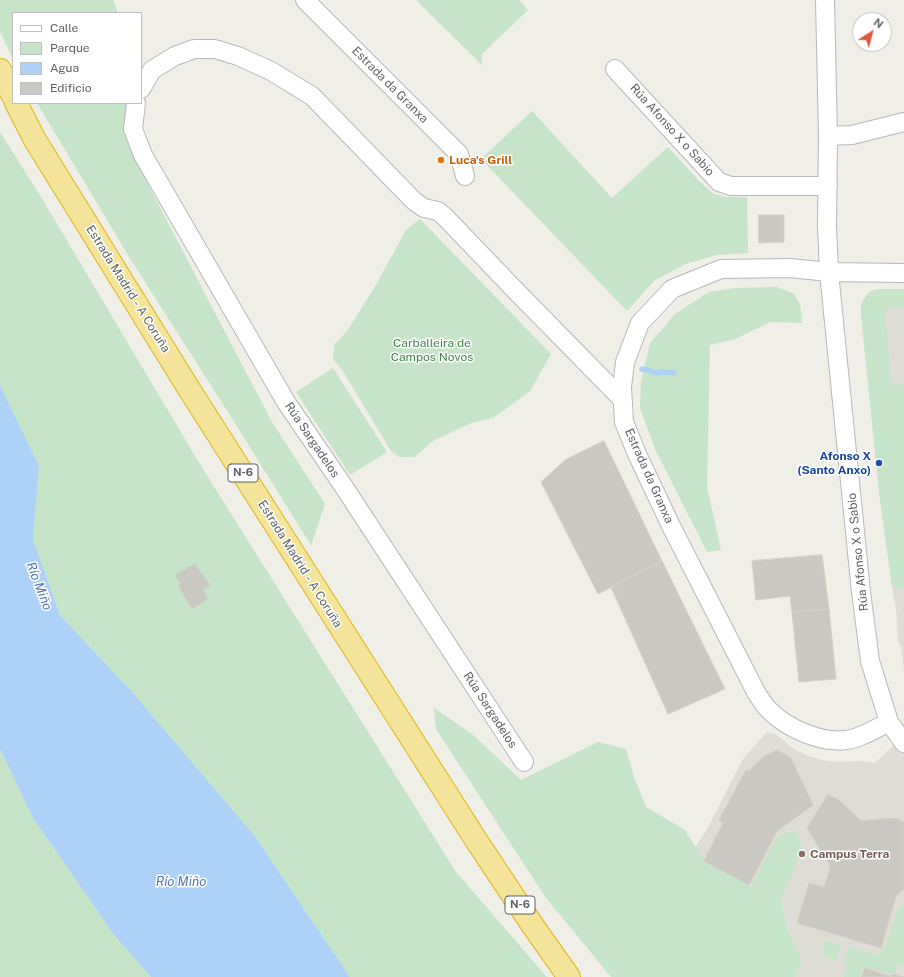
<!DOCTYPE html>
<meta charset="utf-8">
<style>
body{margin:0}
#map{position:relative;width:904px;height:977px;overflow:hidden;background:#efeee7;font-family:"Public Sans",sans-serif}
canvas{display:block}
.legend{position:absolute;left:12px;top:12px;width:130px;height:92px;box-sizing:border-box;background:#fff;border:1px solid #bfc0c1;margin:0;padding:5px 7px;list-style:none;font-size:12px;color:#5e6165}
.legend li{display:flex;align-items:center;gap:8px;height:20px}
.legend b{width:20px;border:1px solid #bfc0c1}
.north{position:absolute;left:852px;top:12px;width:40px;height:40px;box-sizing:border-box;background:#fff;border:1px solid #bfc0c1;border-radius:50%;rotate:36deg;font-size:11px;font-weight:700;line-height:16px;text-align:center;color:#5e6165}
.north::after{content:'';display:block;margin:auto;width:14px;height:18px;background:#da5a41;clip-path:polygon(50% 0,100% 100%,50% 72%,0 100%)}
</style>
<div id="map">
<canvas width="904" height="977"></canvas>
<ul class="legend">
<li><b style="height:5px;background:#fff"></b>Calle</li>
<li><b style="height:11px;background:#c5e4c8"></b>Parque</li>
<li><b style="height:11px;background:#aed1f7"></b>Agua</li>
<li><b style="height:11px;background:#cac8c3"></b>Edificio</li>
</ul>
<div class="north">N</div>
</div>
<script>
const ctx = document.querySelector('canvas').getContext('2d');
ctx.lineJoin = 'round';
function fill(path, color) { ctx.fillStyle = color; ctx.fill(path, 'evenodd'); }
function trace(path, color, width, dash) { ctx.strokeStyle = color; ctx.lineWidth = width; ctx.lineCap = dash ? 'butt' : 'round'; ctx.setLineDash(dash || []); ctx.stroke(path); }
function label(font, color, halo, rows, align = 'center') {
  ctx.font = font + ' "Public Sans",sans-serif'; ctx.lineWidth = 3; ctx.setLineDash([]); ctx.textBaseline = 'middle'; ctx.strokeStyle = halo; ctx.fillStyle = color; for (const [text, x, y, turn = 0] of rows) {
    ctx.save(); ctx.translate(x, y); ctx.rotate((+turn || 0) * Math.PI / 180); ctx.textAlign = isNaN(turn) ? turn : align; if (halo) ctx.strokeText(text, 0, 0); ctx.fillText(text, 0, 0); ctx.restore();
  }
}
const education = new Path2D(`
 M881,289h23v382l-3,-24 -3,-6 -2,-33 -4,-22 -12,-86 -19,-190v-5l7,-12 6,-3z
 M767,732l8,2 19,15 12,6 16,5 14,2 24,-1 15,2 29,-28v242h-108l6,-16 -14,-31 -7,-31 -77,-38 -9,-14 11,-16 37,-72z`);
const green = new Path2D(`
 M0,0h113l5,13h-105v46l-13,-27z
 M416,0h103l9,10 -46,44v11z
 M37,103h91l-2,37 15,31 131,251 53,82 -14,41 -78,-125 -102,-160z
 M532,111l80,87 56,-51 29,32 17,15 12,3h21l1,56 -31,2 -32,9 -31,17 -27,30 -146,-152z
 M0,132l41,65 160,269 255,406 91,105h-197l-96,-142 -120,-141 -74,-79 -27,-76 6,-73 -39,-81z
 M420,219l131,135 -21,37 -37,27 -22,5 -40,19 -16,15h-16l-8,-6 -48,-80 -10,-12 1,-14 13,-14 11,-17 19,-31 29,-53z
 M777,287l16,6 7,11 2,19 -32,-1 -35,17 -25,6 -3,142 14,63 -14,2 -51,-101 -16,-43 1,-26 9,-39 25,-29 34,-22 27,-4z
 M881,289h23v18l-19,1 6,77 13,-1v205l-12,-3 -12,-86 -19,-184c-1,-16 4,-24 20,-27z
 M333,368l54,84 -37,23 -54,-83z
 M434,708l38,26 49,46 77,-38 28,7 8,28 12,30 39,23 19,31 47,25 28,-51 18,-5 5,18 -21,51 7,31 14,31 -6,16h-185l-65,-79 -110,-169z
 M0,749l33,69 81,117 37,42h-151z
 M904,904v61l-6,-1 -3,11 -32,-9 -3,11h-16l3,-13 -4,-1 5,-16 30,8 8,-10 11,-34z
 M826,940l15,5 -5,15 -15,-5z`);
const water = new Path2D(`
 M0,385l39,81 -6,73 27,76 74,79 120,141 96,142h-199l-37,-42 -81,-117 -33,-69z`);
const stream = new Path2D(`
 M642,369l6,1 8,3 7,-1 11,1`);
const building = new Path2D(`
 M759,215h25v27l-25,1z
 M604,441l58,120 -64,33 -57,-112 24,-22z
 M822,555l7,54 -37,3 -2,-16 -34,4 -4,-39z
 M662,561l63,128 -57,25 -57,-127z
 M195,564l15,21 -7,4 5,10 -16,10 -14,-24 3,-1 -6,-9z
 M829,609l7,70 -37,3 -7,-70z
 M777,750l14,8 22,47 -36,26 -28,54 -45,-24 19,-38 -4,-3 27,-50 3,1 13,-13z
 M828,795l10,4 23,22 35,-3 8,4v67l-8,7 -15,52 -84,-25 12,-40 15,4 7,-20 -24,-39z
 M865,968l27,9v-3l12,3h-42z`);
const street = new Path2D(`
 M305,0l154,154 6,22
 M825,0l3,136 -1,90 2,46 32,320 9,69 19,61 15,21
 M615,69l104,113 12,4h97
 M141,89l11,-19 23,-14 19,-7h21l23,7 33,15 41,25 102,105 10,7 14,3 8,7 68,71 108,110
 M136,103l-3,26 10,26 143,247 58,85 180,275
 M828,136l24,-1 52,-13
 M889,722c-12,6 -30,17 -43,18 -25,3 -58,-11 -76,-29 -5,-4 -9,-12 -13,-17l-85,-166 -35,-74 -13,-32 -2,-35 3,-25 15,-39 32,-34 49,-20 69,-1 39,4 75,1`);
const highway = new Path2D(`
 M0,70l13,26
 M16,103l19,37 154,249 287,451 57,86 36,51`);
const markers = [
 [441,160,4,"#e8710a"],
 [879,463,4,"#1a4fb4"],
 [802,854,4,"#8d6e63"]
];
const shields = [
 [243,473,30],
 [520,905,30]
];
const shieldNames = [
 ["N-6",243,473],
 ["N-6",520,905]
];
const streetNames = [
 ["Estrada da Granxa",390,85,45],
 ["Rúa Afonso X o Sabio",672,130,48],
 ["Estrada Madrid - A Coruña",128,289,58],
 ["Rúa Sargadelos",312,440,56],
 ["Estrada da Granxa",649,476,66],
 ["Rúa Afonso X o Sabio",858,552,-96],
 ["Estrada Madrid - A Coruña",300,564,58],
 ["Rúa Sargadelos",490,710,57]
];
const foodNames = [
 ["Luca's Grill",449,160]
];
const parkNames = [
 ["Carballeira de",432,343],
 ["Campos Novos",432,357]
];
const transitNames = [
 ["Afonso X",871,456],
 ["(Santo Anxo)",871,470]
];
const educationNames = [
 ["Campus Terra",810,854]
];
const waterNames = [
 ["Río Miño",39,586,69],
 ["Río Miño",181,882]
];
fill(education, '#deddd5');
fill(green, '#c5e4c8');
fill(water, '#aed1f7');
trace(stream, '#aed1f7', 5.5);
fill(building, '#cac8c3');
trace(building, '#d3d0c5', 1);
trace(street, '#b6b8bc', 20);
trace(highway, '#e0b215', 24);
trace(street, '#fff', 18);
trace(highway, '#f4e499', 22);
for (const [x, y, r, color] of markers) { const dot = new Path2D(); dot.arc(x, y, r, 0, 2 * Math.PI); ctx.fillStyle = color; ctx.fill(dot); trace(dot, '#fff', 1.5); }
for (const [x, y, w] of shields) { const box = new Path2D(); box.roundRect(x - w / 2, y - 9, w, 18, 3); ctx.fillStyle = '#fff'; ctx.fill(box); trace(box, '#5e6165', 1); }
label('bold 11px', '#5e6165', null, shieldNames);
label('12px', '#5e6165', '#fff', streetNames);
label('bold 12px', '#c56008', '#fff', foodNames, 'left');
label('12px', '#3e8447', '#fff', parkNames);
label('bold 12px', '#164399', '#fff', transitNames, 'right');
label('bold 12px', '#785e54', '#fff', educationNames, 'left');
label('italic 13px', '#4f77b1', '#fff', waterNames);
</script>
